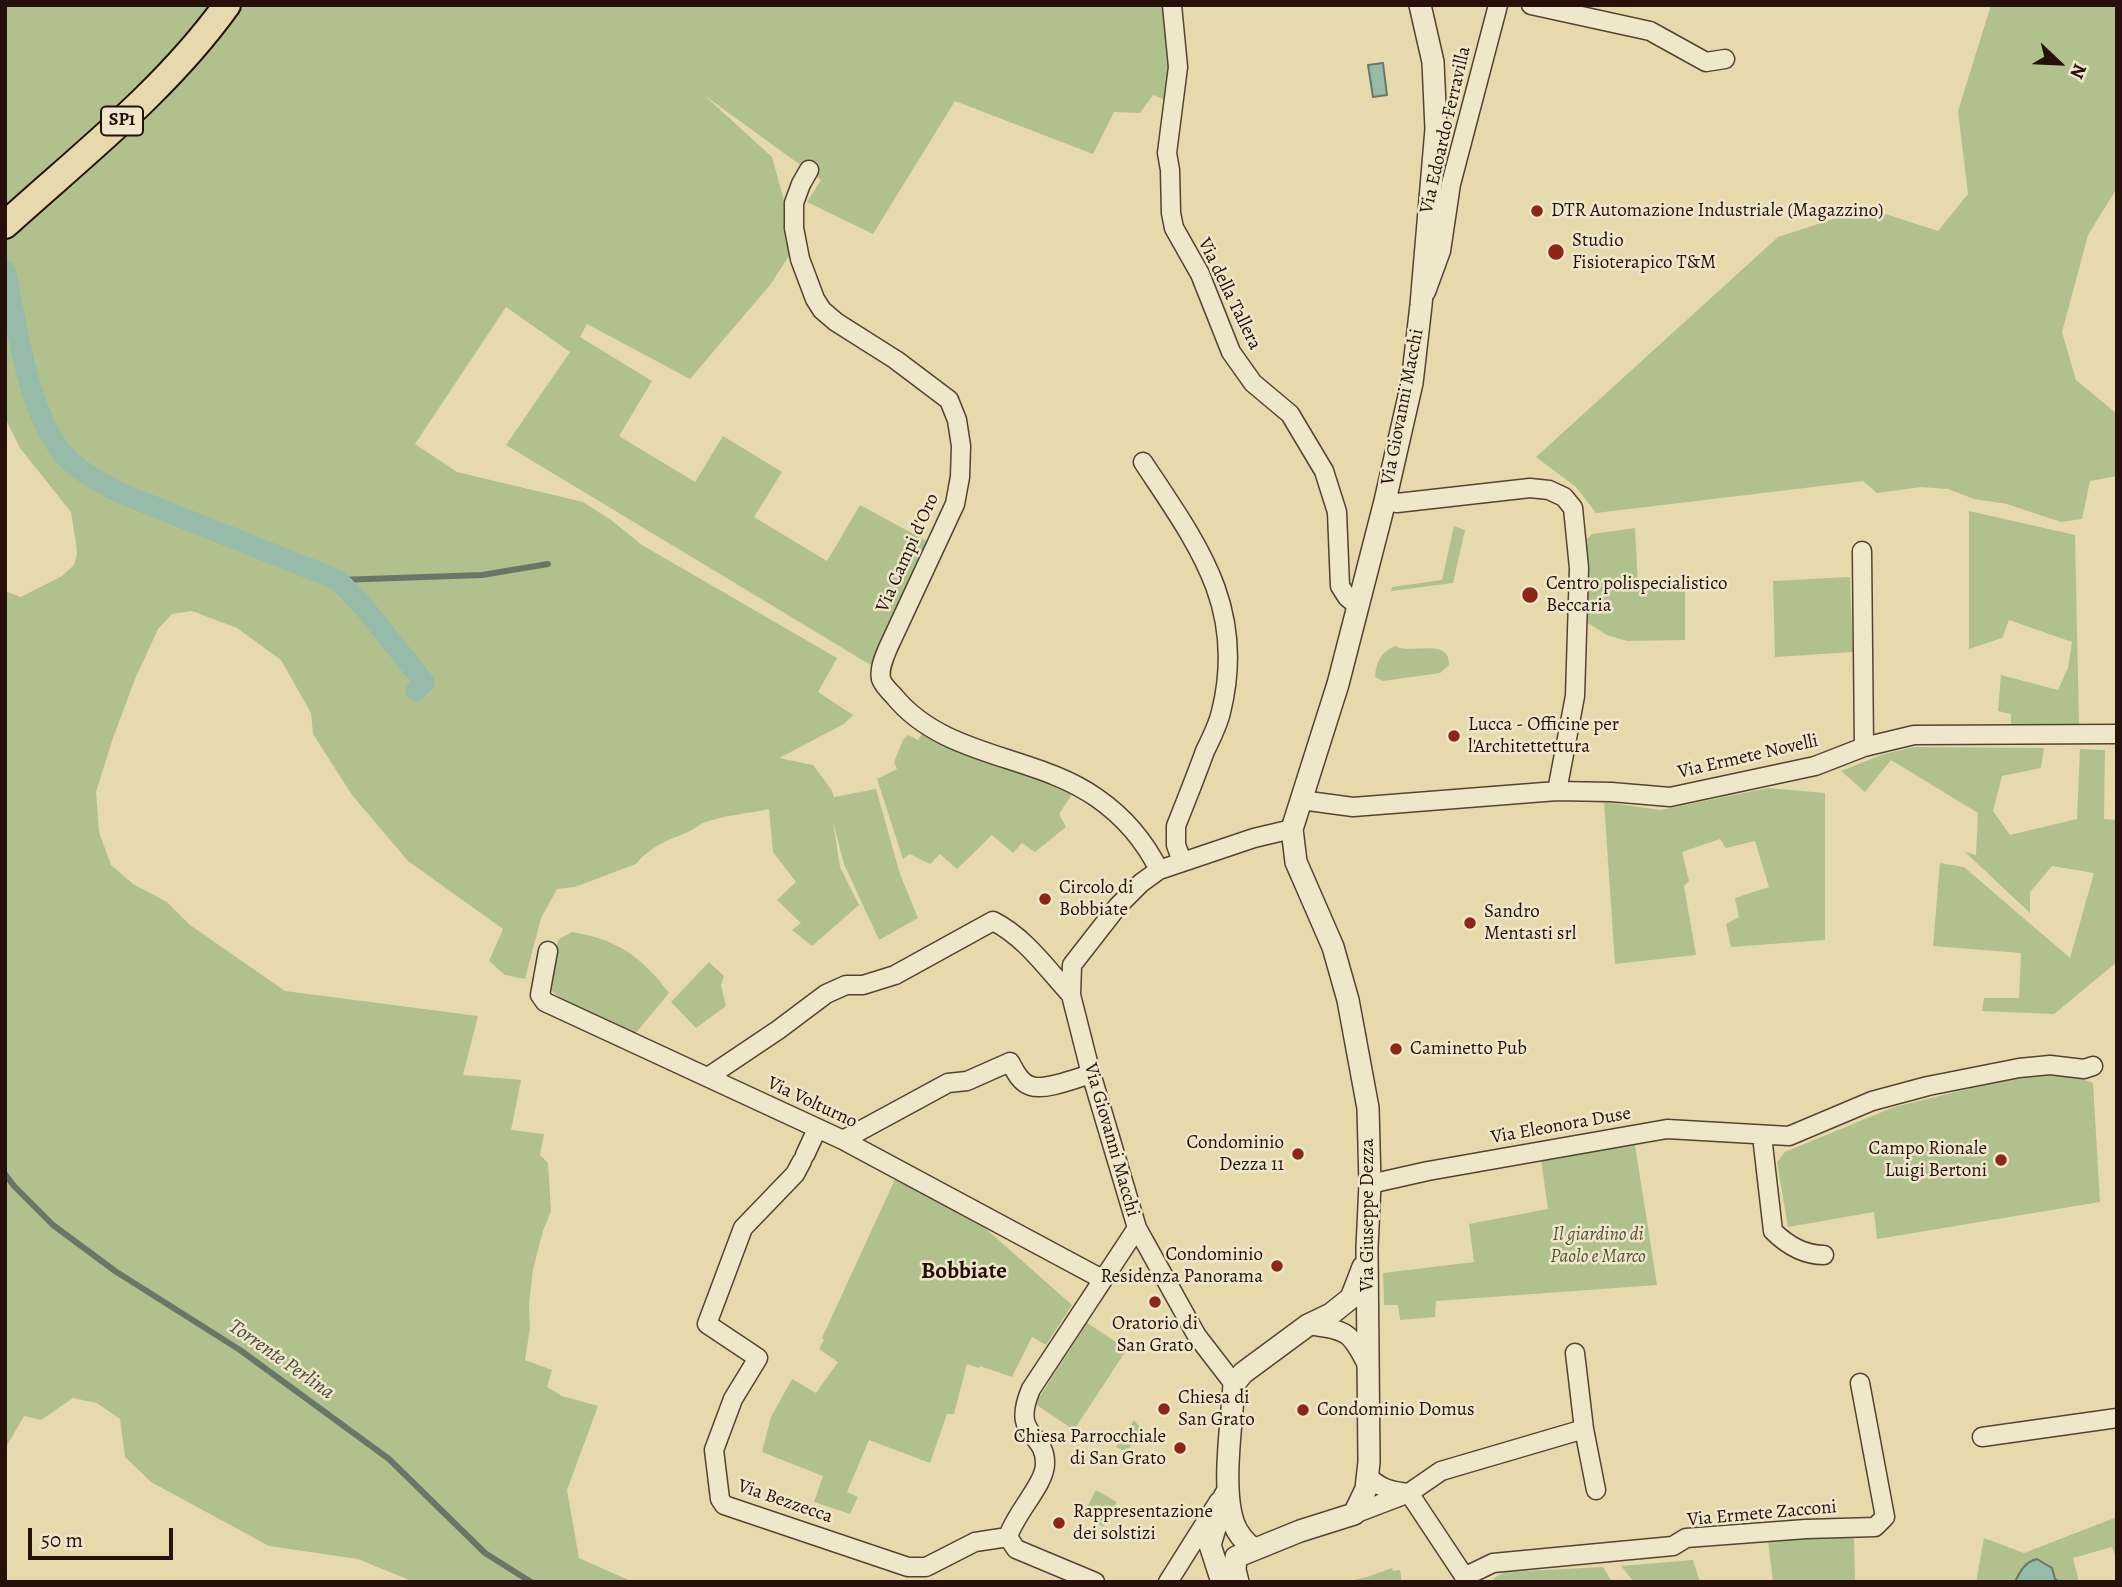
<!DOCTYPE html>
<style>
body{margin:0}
#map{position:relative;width:2122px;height:1587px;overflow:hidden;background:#e6daad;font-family:Alegreya,serif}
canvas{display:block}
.frame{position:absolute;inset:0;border:7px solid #261009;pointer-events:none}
.north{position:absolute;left:2024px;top:28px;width:70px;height:70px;-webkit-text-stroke:5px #efe7ca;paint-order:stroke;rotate:113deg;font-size:19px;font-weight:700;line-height:28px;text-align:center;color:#261009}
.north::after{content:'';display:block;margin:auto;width:24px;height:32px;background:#261009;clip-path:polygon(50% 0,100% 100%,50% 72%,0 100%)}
.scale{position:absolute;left:28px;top:1528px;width:145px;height:32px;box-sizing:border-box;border:4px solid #261009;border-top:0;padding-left:9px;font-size:21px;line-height:24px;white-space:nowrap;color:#261009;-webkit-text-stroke:5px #efe7ca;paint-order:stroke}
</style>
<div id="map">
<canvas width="2122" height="1587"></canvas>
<div class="frame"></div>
<div class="north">N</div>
<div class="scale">50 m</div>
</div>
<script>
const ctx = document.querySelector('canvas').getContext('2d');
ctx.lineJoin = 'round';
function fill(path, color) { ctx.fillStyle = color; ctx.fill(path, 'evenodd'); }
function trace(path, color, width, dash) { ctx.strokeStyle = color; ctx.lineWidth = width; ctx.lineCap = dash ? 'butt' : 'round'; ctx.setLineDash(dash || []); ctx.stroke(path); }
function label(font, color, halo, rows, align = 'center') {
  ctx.font = font + ' Alegreya,serif'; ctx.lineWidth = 5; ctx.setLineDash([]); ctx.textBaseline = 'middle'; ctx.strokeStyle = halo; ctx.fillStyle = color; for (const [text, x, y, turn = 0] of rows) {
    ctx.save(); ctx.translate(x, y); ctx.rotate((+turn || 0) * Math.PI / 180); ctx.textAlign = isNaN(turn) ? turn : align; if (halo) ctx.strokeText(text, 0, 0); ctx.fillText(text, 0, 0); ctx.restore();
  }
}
const green = new Path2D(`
 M5,5h1157l7,62 -1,34 -15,-6 -13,18 -26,-1 -21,42 -138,-53 -82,133 -66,-32 14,-22 -117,-85 68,62 13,47 6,49 -21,32 -80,94 -103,-55 -7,13 72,44 -33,55 76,46 28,-46 59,36 -28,45 73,44 33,-56 72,39 -49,91 -9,32 -368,-222 64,-93 -64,-45 -91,137 42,28 126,30 28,18 31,25 195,113 -19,34 35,23 -9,9 -65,34 34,7 18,24 3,8 42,-8 24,85 18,44 -39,22 -35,-76 -11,-42 7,45 19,38 -47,41 -20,-16 9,-7 -24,-23 19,-18 -23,-30 -4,-43c-22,5 -45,6 -66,14 -5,2 -9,7 -15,9 -20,8 -37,14 -52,32l-61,23 -18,2 -16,29 -16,61 -20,-4 -16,-14 14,-32 -95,-68 -56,-66 -39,-61 -2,-21 -30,-53 -44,-32 -45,-17 -20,3 -14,15 -23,50 -22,59 -17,54 3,40 12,33 22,19 34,18 23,23 95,66 193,25 -15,59 58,5 -10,50 33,4 -4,21 8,8 3,48 -8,20 -10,38 -4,35 1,24 -5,32 27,10 -5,17 15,9 36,10 -31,84 12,68 54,24h-219l-56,-23 -89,-13 -118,-64 -26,-25 -5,-38 -23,-16 -24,-5 -32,22 -17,-4 -19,33v-858l16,6 41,-21 12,-11 3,-11 -1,-10 -5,-32 -51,-64 -13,-26z
 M1991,5h126v183l-29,47 -26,97 14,48 41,34v62l-27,5 -8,38 -21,3 -54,-18 -33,-5 -26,-10 -27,-2 -44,6 -14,-12 -267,32 -20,-26 -40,-30 242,-220 89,-29 71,23 30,-37 -10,-83z
 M1969,511l106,24 4,190 -68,3v-14l-13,-3 3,-36 57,15 10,-22 4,-26 -63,-22 -7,18 -33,11z
 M1454,526l11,4 -12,53 -62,8 1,-4 50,-7z
 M1635,528l3,57 47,-4v59l-58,1 -20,-6 -19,-12 -7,-78 11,-11z
 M1850,577l3,75 -78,5 -2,-76z
 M1395,646c16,9 55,-9 54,19l-9,8 -57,8 -8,-4c1,-15 6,-25 20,-31z
 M923,732l48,23 100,35 1,4 -13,20 7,13 -31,25 -13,-9 -9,10 -21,-18 -35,34 -17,-15 -10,10 -20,-10 -7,5 -26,-80 20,-10 -3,-7 9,-22 5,-5 10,5z
 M1914,747l130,1 -3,20 -39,8 -9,35 17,24 67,-16 3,-70 25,1 -1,69 13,1v142l-63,52 -72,-3 2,-13h35l2,-45 -88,-7 7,-83 24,4 106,91 24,-85 -42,-7 -22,26v21l-65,-61 11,3 2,-42 -87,-53 -26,32 -24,-21 43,-17z
 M1768,788l57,5v147l-94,7 -5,-23 13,-7 -4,-19 34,-11 -14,-46 -29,7 -6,-9 -38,13 7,29 -5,5 12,69 -81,9 -11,-162 56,8z
 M572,932c45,7 70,25 97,61l-34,41 -62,-25 -22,-19 -2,-25 10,-26z
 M709,962l15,14 -3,9 5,21 -30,22 -25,-26z
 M2049,1074l25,2 19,7 7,119 -223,37 -3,-27 -86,15 -11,-65 8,-10 109,-45 132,-32z
 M1635,1145l22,140 -221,16 -1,16 -35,3 -2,-15h-14l-1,-32 91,-11 -5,-38 79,-15 -7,-50z
 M897,1175l70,37 105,93 -26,40 -14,-8 -20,40 -32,-11 -1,2 -12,-4 -13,50h-7l-17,49 -61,-23 -22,52 11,5 -8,17 -36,-12 9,-26 -61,-24 9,-35 21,-38 24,14 22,-31 -19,-13 5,-9 -2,-2z
 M1087,1323l40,26 -53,81 -39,-26z
 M1134,1420l8,10 -14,20 -3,1 -9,-4z
 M1096,1490l21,12 -14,25 -20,-12z
 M2117,1517v43l-5,-13 -39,11 6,24h-103l8,-44 40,15z
 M1854,1538l1,44h-82l-5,-43z
 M1693,1560l7,22h-66l-13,-16z
 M1603,1567l9,15h-119l1,-4 11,-6z
 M1392,1568l1,3 7,-1 2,12h-58l23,-5z`);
const water = new Path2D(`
 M1383,63l4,32 -14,2 -5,-32z
 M2037,1559l15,9 3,11 5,3h-45c5,-11 10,-20 22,-23z`);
const stream = new Path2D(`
 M338,580l144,-5 66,-11
 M5,1174l9,12 39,39 62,46 125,79 149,109 96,94 46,29`);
const canal = new Path2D(`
 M5,270c12,54 23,147 61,187 15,16 36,26 54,36l218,87 25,26 61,76 -8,9`);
const minor = new Path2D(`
 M1172,5l6,62 -11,86 3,17 1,43 3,15 26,46 31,78 22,31 37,31 34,57 13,41 3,74 7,11 11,9
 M1531,5l119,26 56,31 19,-3
 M809,170l-8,14 -7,19v25l6,31 15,40 7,11 14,12 60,38 53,40 8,20 4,26 -1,31 -5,27 -67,144c-4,10 -9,20 -7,31 2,6 8,12 13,17 50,62 141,58 203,102 26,18 48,44 62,72
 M1426,292l15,-41 10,-67 47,-179
 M1143,462c54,82 104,145 78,250 -3,13 -10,27 -16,39 -9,25 -19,50 -29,75v19l6,16
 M1385,501l12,2 133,-15 19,2 15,7 9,11 6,60 -4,128 -18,95
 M1862,551l2,196
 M1301,800l52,7 204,-16 54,1 59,5 145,-31 49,-19 50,-12 203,-1
 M548,951l-8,44 5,7 298,138 259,139
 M708,1077l70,-47 48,-36 20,-9h17l32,-10 98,-54c32,16 54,48 78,74
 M1762,1136l11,95c14,14 31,24 51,24
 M843,1140l105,-57 19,-2 43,-19c5,9 10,21 21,24 14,5 46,-8 60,-12
 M805,1155l12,-26
 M802,1161l-7,13 -52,54 -36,96 51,34 -25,41 -19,51 6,49 4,6 184,62h18l49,-25 33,-5
 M1370,1184l58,-13 239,-42 122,7 83,-35 56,-15 91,-18 31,-3 34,4 9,-3
 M1137,1228l60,108 37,48
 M1308,1325c38,6 41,4 59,40
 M1575,1353l9,76 12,61
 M1982,1437l135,-19
 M1367,1475c13,14 24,16 42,18
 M1409,1493l59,89
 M1354,1514l55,-21 32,-22 143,-42
 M1008,1537c6,-22 37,-53 37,-73 1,-33 -35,-26 -14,-75l106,-161 -47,-158 -19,-75 1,-30 46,-59 23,-23 18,-13 95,-32 38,-9
 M1008,1537l8,12 79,33
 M1464,1577l29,-14 180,-17 13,-8 120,-9 69,-2 10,-10 -25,-134
 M1168,1582l51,-81`);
const tertiary = new Path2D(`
 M1253,1549c-8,-7 -15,-14 -19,-25 -13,-34 -2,-102 0,-140l9,-11 65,-48 23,-11 20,-16 12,-31
 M1222,1582l-12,-37 15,-50
 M1238,1582l-3,-12 1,-13 64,-26 54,-17 12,-25 3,-27 -2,-214 3,-64 -2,-76 -20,-108 -15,-53 -37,-85 -4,-33 46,-145 47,-183 27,-118 9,-78 15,-176 -3,-67 -13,-57`);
const primary = new Path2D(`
 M5,225c77,-70 161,-135 222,-220`);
const markers = [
 [1537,211,7,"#8f2418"],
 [1556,252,9,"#8f2418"],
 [1530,595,9,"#8f2418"],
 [1454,736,7,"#8f2418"],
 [1045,899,7,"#8f2418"],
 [1470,923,7,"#8f2418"],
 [1396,1049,7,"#8f2418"],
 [1298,1154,7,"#8f2418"],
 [2001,1160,7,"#8f2418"],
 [1277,1266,7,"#8f2418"],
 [1155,1302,7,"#8f2418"],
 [1164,1409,7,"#8f2418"],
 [1303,1410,7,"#8f2418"],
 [1180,1448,7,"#8f2418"],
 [1059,1523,7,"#8f2418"]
];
const shields = [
 [122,121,42]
];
const shieldNames = [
 ["SP1",122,121]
];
const streetNames = [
 ["Via Edoardo Ferravilla",1446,130,-77],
 ["Via della Tallera",1229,294,64],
 ["Via Giovanni Macchi",1403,407,-79],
 ["Via Campi d'Oro",908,553,-66],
 ["Via Ermete Novelli",1748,757,-13],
 ["Via Volturno",812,1103,25],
 ["Via Eleonora Duse",1561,1126,-10],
 ["Via Giovanni Macchi",1111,1140,74],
 ["Via Giuseppe Dezza",1368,1215,-90],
 ["Via Bezzecca",785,1502,19],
 ["Via Ermete Zacconi",1762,1514,-5]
];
const poiNames = [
 ["DTR Automazione Industriale (Magazzino)",1551,211],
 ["Studio",1572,241],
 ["Fisioterapico T&M",1572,263],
 ["Centro polispecialistico",1546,584],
 ["Beccaria",1546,606],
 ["Lucca - Officine per",1468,725],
 ["l'Architettettura",1468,747],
 ["Circolo di",1059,888],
 ["Bobbiate",1059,910],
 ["Sandro",1484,912],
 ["Mentasti srl",1484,934],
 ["Caminetto Pub",1410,1049],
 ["Condominio",1284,1143,"right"],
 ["Dezza 11",1284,1165,"right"],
 ["Campo Rionale",1987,1149,"right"],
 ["Luigi Bertoni",1987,1171,"right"],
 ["Condominio",1263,1255,"right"],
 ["Residenza Panorama",1263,1277,"right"],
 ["Oratorio di",1155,1324,"center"],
 ["San Grato",1155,1346,"center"],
 ["Chiesa di",1178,1398],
 ["San Grato",1178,1420],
 ["Condominio Domus",1317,1410],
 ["Chiesa Parrocchiale",1166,1437,"right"],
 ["di San Grato",1166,1459,"right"],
 ["Rappresentazione",1073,1512],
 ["dei solstizi",1073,1534]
];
const parkNames = [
 ["Il giardino di",1598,1235],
 ["Paolo e Marco",1598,1257]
];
const waterNames = [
 ["Torrente Perlina",281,1360,35]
];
const quarterNames = [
 ["Bobbiate",964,1272]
];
fill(green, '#b0c18e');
fill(water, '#96bba8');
trace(water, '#697768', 2);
trace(stream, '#697768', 6);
trace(canal, '#96bba8', 21);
trace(minor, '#564232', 21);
trace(tertiary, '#564232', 24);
trace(primary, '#261009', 30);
trace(minor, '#efe7ca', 18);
trace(tertiary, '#efe7ca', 21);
trace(primary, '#e6daad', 26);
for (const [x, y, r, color] of markers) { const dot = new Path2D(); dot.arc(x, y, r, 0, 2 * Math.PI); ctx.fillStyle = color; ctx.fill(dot); trace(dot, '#efe7ca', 2.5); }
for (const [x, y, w] of shields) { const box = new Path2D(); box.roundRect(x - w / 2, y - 14.5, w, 29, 5); ctx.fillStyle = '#efe7ca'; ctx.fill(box); trace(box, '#261009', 2); }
label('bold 18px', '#261009', null, shieldNames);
label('19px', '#261009', '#efe7ca', streetNames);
label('19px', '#261009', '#efe7ca', poiNames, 'left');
label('italic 19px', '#564e38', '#efe7ca', parkNames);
label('italic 21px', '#4d4c41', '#efe7ca', waterNames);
label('bold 23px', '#261009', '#efe7ca', quarterNames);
</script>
